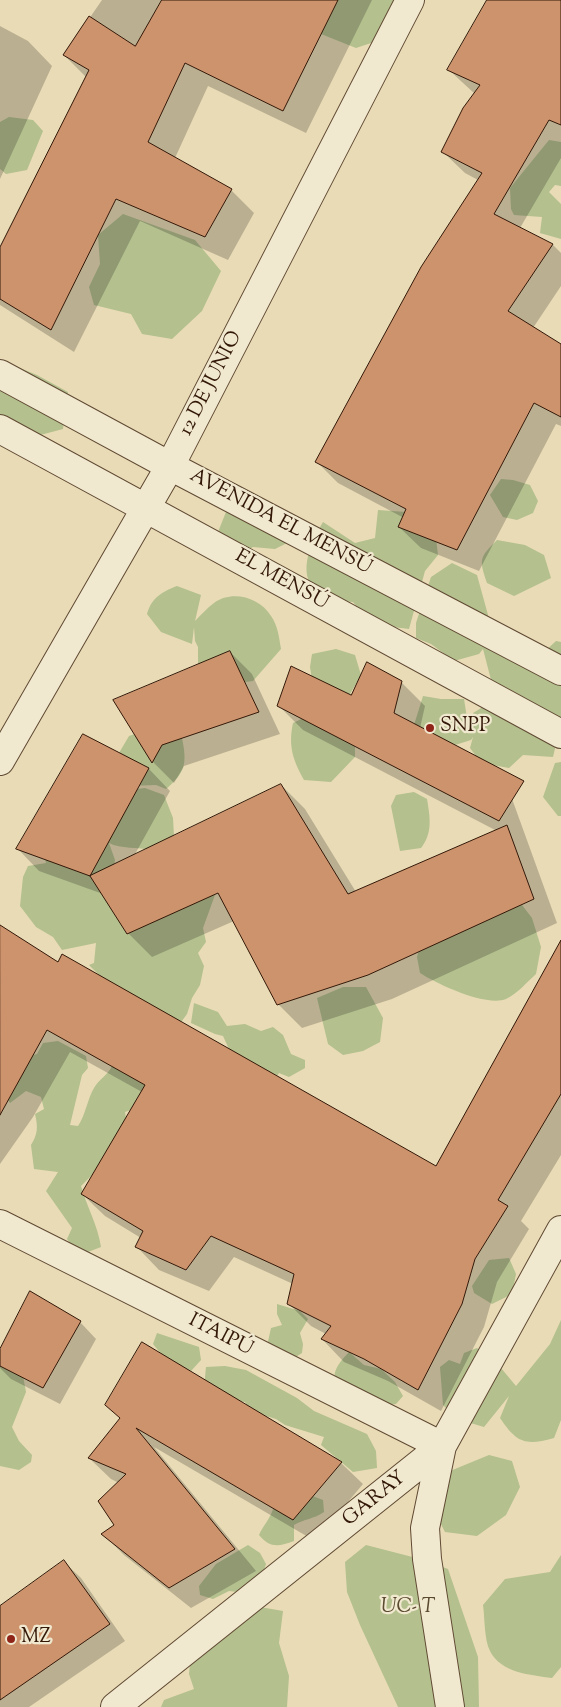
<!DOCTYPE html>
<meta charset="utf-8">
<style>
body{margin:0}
canvas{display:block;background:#e8dbb5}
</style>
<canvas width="561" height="1707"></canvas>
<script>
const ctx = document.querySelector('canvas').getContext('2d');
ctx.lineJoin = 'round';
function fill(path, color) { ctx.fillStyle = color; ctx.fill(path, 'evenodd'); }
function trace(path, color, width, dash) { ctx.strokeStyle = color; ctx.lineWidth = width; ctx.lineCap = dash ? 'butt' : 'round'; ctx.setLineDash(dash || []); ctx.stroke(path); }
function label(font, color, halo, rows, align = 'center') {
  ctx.font = font + ' "Sorts Mill Goudy",serif'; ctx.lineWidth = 4.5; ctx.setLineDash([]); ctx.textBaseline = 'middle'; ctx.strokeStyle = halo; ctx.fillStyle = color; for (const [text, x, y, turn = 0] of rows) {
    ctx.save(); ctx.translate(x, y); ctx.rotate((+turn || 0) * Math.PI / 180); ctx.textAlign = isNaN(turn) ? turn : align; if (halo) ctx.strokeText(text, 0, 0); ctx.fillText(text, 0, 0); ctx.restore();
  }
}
const green = new Path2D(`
 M328,0h73l-18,39 -27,9 -35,-14z
 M9,117l24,3 10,11 -16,39 -21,4 -6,-5v-47z
 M549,140l12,2v44l-6,-1 -6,7 12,12v35l-21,-6 2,-16 -28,-2 -3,-6 -1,-21z
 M123,214l72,26 26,31 -19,40 -30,28 -30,-5 -11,-20 -37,-9 -5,-18 11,-23 -2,-29z
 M0,360l37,15 31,17 -5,37 -34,9 -29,-14z
 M501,479l12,1 17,5 8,16 -5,12 -16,7 -14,-3 -13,-22z
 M245,489l33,23 11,30 -14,7 -22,-2 -17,11 -18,-26 8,-20z
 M378,510l28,2 29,17 3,26 -13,16 -16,58c-30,-4 -37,-3 -56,-27 -9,-1 -23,-1 -31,-6 -28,-17 -12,-52 1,-74l32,21 20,-5z
 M497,540l28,5 19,10 7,23 -37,18 -27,-13c-8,-24 -8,-25 10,-43z
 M452,563l25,12 16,58 -8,14 15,-14 43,20 13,-12 5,1v99l-4,-1 -4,17 -30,-2 -14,13 -28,-5 -11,-15 3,-11 -2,3 -16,5 -41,-20 9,-29 18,3h23l3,19 7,8 -1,-13 23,-14 -13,-50 -4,5 -25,7 -23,-17 -15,-6v-15l15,-46z
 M177,586l24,9 -6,26c6,-6 12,-13 19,-18 18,-13 45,-6 57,13 7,10 8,21 10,33l-28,32 -23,3 -21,-4 -11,-16v-17l-3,-6 -1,-14 -2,17 -31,-12 -14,-18c5,-17 15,-22 30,-28z
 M336,649l19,6 6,20 -11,19 -12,1 -24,-3 -4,-25 2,-13z
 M322,709l33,22v26l-24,25 -27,-2c-11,-20 -16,-34 -11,-57z
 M152,728l30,10c5,25 4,34 -16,51l-10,-4 -26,1 -11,-33 10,-17z
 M561,762v54h-3l-15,-19 12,-34z
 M145,788l19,7 9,23 1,18 -23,14c-13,-3 -30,-1 -42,-7l6,17 -2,14 78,9 24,12 -12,33 3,14 -8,11 6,13 -4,19 -8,13 -5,16 -11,15 -56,-33 -31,-31 5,-2 2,-20 -34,7 -9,-13 -17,-10 -16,-21 3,-29 5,-11 18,-3 -4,-16 76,-56z
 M414,792l13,7c3,18 6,34 -6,49l-21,3 -9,-45 5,-11z
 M522,905l10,13 9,29 -5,27c-9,8 -19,20 -30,25 -20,8 -69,-15 -86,-26l-3,-16 10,-35z
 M343,987h23l17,31 -3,24 -17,9 -20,4 -15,-11 -11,-46z
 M194,1003l24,9 9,14 18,-2 16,7 12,-4 10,8 8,19 14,6v8l-16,9 -10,-4 -7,11 -43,-35 -6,-13 -8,-2 -24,-11z
 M58,1041l28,15 2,12 -6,7 -12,50 8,1c8,-12 9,-26 16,-38 5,-9 13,-12 18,-22l42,-5 -9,44 -20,7 2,11 -33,50 -13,13c6,21 17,40 20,61l-18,7 -11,-8 -5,-7 5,-11 -26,-37 12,-19 -24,-3 -3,-24c7,-11 7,-18 4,-31l9,-5 -3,-12 -15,-6 -16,12 -10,-14 12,-28 25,-7 6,-11z
 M509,1258l7,16 -4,20 -20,10 -18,-11 -2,-7 17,-26z
 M277,1304l23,7 8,8 -8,14 3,11 -1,9 -8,5 -29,-3 6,-27 11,-3 -5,-11z
 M561,1320v100l-7,18c-29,8 -37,5 -54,-20l9,-22 -25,31 -27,-8 -14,-14 -3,-38 9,-7 11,4 4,-11 13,-5 19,14 20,24 34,-42z
 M157,1333l42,14 2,13 -10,11 -24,-10 -14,-17z
 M349,1352l15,13 17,4 14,13 8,14 -7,8 -16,2 -45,-19c-3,-16 3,-23 14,-35z
 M0,1366l23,10 3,16 -14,35 7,14 13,14 -1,7 -12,8 -19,-4z
 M225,1366l21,4 51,28 17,13 53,23 9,17 1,17 -24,4 -32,-27 3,-8 -39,-12 -9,-6 -26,-8 -5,-9 -21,-2 -20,-12 2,-21z
 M489,1455l23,6 8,26 -14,28 -29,21 -32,-4 -16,-31 9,-25z
 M310,1495l13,5 1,12c-10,7 -20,7 -30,13v16c-16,6 -24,7 -35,-6 5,-11 12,-17 15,-29z
 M248,1545l12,8 6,11 -4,12 -16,17 -17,-2 -16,8 -13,-4 -1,-9 17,-22z
 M366,1545l58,15 24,9 30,88 1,50h-81l-38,-82 -13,-33 -2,-30z
 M561,1555v112l-9,11c-21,-3 -51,-5 -62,-27 -6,-12 -5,-32 -7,-46l22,-26 45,-7z
 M237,1603l46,8 -4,32 10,33 -2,31h-126l3,-7 30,-11 -5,-15 3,-32z`);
const shadow = new Path2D(`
 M102,0h270l-66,133 -98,-47 -33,72 56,32 23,23 -26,47 -88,-39 -66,131 -74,-47v-56l86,-172 -22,-22z
 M493,0h68v158l-41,70 33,17 8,8v33l-28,42 28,18v80l-5,-2 -77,147 -58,-23 -22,-21 5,-9 -66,-35 -21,-21 161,-282 -13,-7 -22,-21 32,-58 -26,-24z
 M0,26l28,15 24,25 -52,113z
 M230,652l22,22 28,60 -96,32 -10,17 -21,-21 -38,-61z
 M401,682l24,24 -5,22 87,57 50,138 -165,76 -90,29 -24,-24 -44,-83 -82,36 -24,-24 -25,-39 -64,-23 -21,-22 66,-113 65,33 21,22 -36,65 147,-71 24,24 51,83 141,-61 -194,-101 -24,-24 72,-10z
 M0,926l58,38 379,203 124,-226v214l-40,66 8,8 -32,53 -13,45 -43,84 -53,-30 -44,-19 -22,-23 4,-5 -15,-8 -23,-23 5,-19 -59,-27 -25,34 -50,-21 -22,-23 4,-9 -36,-22 -23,-22 60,-102 -72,-40 -37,65 -33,47z
 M80,1322l16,17 -36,65 -49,-25 -11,-11v-16z
 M143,1344l198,119 22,21 -48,57 -161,-94 102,124 -65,37 -67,-53 -21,-21 12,-9 4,-42 -8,-4 -22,-21 32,-39 -14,-14z
 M64,1562l17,16 44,63 -96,66h-29v-98z`);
const building = new Path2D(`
 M162,0h176l-55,111 -98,-48 -37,79 84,47 -27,48 -89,-38 -65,131 -51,-31v-52l89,-177 -26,-15 26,-39 46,30z
 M487,0h74v125l-12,-5 -55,94 59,30 -45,67 53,33v73l-27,-14 -77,147 -59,-23 8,-18 -91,-47 106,-195 61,-94 -41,-21 22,-44 17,-23 -33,-15z
 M230,651l29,61 -97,33 -10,18 -39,-63z
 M367,662l35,19 -8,32 130,68 -25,40 -222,-115 14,-40 60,29z
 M83,734l66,34 -59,108 -74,-27z
 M281,784l67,110 159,-69 27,74 -166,76 -91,30 -59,-112 -91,41 -37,-58z
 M0,925l58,37 4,-8 374,212 125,-226v154l-63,106 10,6 -33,53 -13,45 -44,86 -54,-31 -43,-20 10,-13 -44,-22 7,-30 -83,-38 -25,34 -51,-23 8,-16 -62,-37 64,-109 -98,-55 -47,85z
 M30,1291l51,30 -38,67 -43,-22v-17z
 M142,1342l200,120 -49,58 -157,-92 99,121 -66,39 -68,-54 13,-9 -16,-24 28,-27 -38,-16 32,-40 -15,-13z
 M64,1560l46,64 -110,76v-94z`);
const street = new Path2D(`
 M0,374l170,92 391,205
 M0,429l561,305
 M0,761l170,-295 240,-466
 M0,1224l442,222
 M442,1446l-17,82 2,31 23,148
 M115,1707l327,-261 119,-216`);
const markers = [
 [430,728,5,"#8f2418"],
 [11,1639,5,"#8f2418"]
];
const streetNames = [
 ["12 DE JUNIO",212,384,-63],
 ["AVENIDA EL MENSÚ",280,523,28],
 ["EL MENSÚ",281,581,29],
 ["ITAIPÚ",220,1336,27],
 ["GARAY",375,1500,-39]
];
const poiNames = [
 ["SNPP",440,728],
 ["MZ",21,1639]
];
const parkNames = [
 ["UC- T",408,1609]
];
fill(green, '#b4c08e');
fill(shadow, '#0003');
fill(building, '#cd936d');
trace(building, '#331808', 1);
trace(street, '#604933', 30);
trace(street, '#f0e8cf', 28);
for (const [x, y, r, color] of markers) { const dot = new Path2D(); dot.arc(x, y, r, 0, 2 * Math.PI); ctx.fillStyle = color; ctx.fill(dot); trace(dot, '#f0e8cf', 2); }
label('20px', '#331808', '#f0e8cf', streetNames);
label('20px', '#331808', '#f0e8cf', poiNames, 'left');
label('italic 20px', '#5a4a30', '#f0e8cf', parkNames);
</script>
